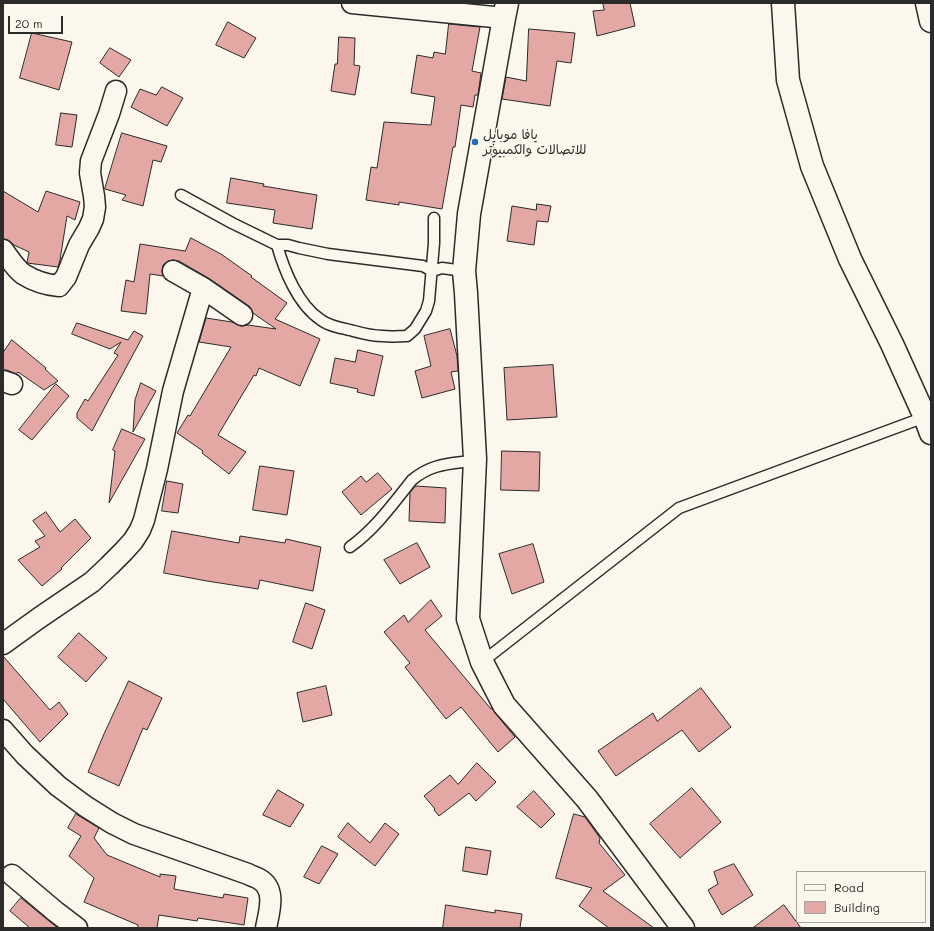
<!DOCTYPE html>
<meta charset="utf-8">
<style>
body{margin:0}
#map{position:relative;width:934px;height:931px;overflow:hidden;background:#fbf7ec;font-family:Mali,sans-serif}
canvas{display:block}
.frame{position:absolute;inset:0;border:4px solid #2b2b2b;pointer-events:none}
.legend{position:absolute;left:796px;top:871px;width:130px;height:52px;box-sizing:border-box;background:#fbf7ec;border:1px solid #a8a59f;margin:0;padding:5px 7px;list-style:none;font-size:12px;color:#2b2b2b}
.legend li{display:flex;align-items:center;gap:8px;height:20px}
.legend b{width:20px;border:1px solid #a8a59f}
.scale{position:absolute;left:8px;top:16px;width:55px;height:18px;box-sizing:border-box;border:2px solid #2b2b2b;border-top:0;padding-left:5px;font-size:12px;line-height:14px;white-space:nowrap;color:#2b2b2b;-webkit-text-stroke:3px #fbf7ec;paint-order:stroke}
</style>
<div id="map">
<canvas width="934" height="931"></canvas>
<div class="frame"></div>
<ul class="legend">
<li><b style="height:5px;background:#fbf7ec"></b>Road</li>
<li><b style="height:11px;background:#e3a8a4"></b>Building</li>
</ul>
<div class="scale">20 m</div>
</div>
<script>
const ctx = document.querySelector('canvas').getContext('2d');
ctx.lineJoin = 'round';
function fill(path, color) { ctx.fillStyle = color; ctx.fill(path, 'evenodd'); }
function trace(path, color, width, dash) { ctx.strokeStyle = color; ctx.lineWidth = width; ctx.lineCap = dash ? 'butt' : 'round'; ctx.setLineDash(dash || []); ctx.stroke(path); }
function label(font, color, halo, rows, align = 'center') {
  ctx.font = font + ' Mali,"Playpen Sans Arabic",sans-serif'; ctx.lineWidth = 3; ctx.setLineDash([]); ctx.textBaseline = 'middle'; ctx.strokeStyle = halo; ctx.fillStyle = color; for (const [text, x, y, turn = 0] of rows) {
    ctx.save(); ctx.translate(x, y); ctx.rotate((+turn || 0) * Math.PI / 180); ctx.textAlign = isNaN(turn) ? turn : align; if (halo) ctx.strokeText(text, 0, 0); ctx.fillText(text, 0, 0); ctx.restore();
  }
}
const building = new Path2D(`
 M603,3h27l5,23 -38,10 -4,-25 11,-1z
 M228,22l28,16 -12,20 -28,-13z
 M449,24l31,3 -8,44 9,2 -3,22h-3l-2,12 -12,-2 -6,42h-2l-11,62 -43,-7v3l-33,-5 5,-33 6,1 7,-46 47,3 4,-28 -24,-4 6,-38 16,3 1,-6 11,2z
 M529,29l46,4 -4,30 -14,-2 -7,45 -48,-7 4,-22 20,4z
 M32,33l40,9 -13,48 -39,-12z
 M339,37l16,1 -1,27 6,1 -5,29 -24,-4 4,-27h2z
 M110,48l21,12 -12,17 -19,-14z
 M162,87l21,11 -16,28 -36,-19 9,-18 16,6z
 M61,113l16,2 -5,32 -16,-2z
 M122,133l45,13 -6,16 -8,-2 -10,46 -21,-6 4,-5 -21,-6z
 M231,178l33,6 -1,2 54,9 -5,34 -39,-6 2,-13 -48,-7z
 M3,191l35,21 8,-21 34,11 -5,18 -8,-4 -7,44 -2,7 -31,-4 2,-11 -15,-7 -6,-5 -5,-1z
 M537,204l14,2 -3,16 -11,-1 -3,24 -27,-4 5,-35 24,4z
 M191,238l30,16 31,22 -1,1 36,26 -12,16 45,20 -20,47 -41,-18 -3,8 -2,-1 -36,60 28,17 -17,22 -27,-21 1,-2 -26,-18 11,-18 2,1 41,-69 -32,-5 7,-24 26,4 9,4 7,-1 28,4 -23,-16 -1,-3 -3,-4 -39,-27 -31,-18 -6,-1 -5,1 -5,4 -1,6 1,5 -13,-2 -4,40 -25,-3 5,-31 8,2 6,-38 45,7z
 M77,323l51,17 6,-9 9,5 -51,95 -15,-13v-5l8,-14 3,2 30,-46 -4,-2 7,-11 -11,7 -38,-15z
 M450,329l7,27 1,15 -7,1 4,17 -33,9 -7,-27 16,-5 -7,-30z
 M12,340l34,28 -1,1 13,12 -14,9 -26,-18 -2,2 -9,-4h-4v-17z
 M358,350l25,6 -9,40 -17,-4 1,-3 -28,-6 5,-25 20,4z
 M553,365l4,52 -50,3 -3,-52z
 M141,383l15,8 -23,41 2,-32z
 M56,384l13,12 -37,44 -13,-10z
 M122,429l23,10 -36,64 6,-52 -2,-1z
 M502,451l38,1 -1,39 -38,-1z
 M260,466l34,5 -7,44 -34,-5z
 M378,473l14,16 -31,26 -19,-23 19,-16 5,6z
 M167,481l16,3 -5,29 -16,-2z
 M416,486l30,2 -1,35 -36,-2 1,-28z
 M46,512l14,20 15,-13 16,19 -30,30 1,1 -20,17 -24,-26 22,-13 -5,-6 10,-5 -12,-15z
 M172,531l67,12 1,-7 45,7 1,-4 35,8 -8,44 -53,-11 -2,9 -51,-8 -43,-8z
 M417,543l13,24 -30,17 -16,-24z
 M533,544l11,38 -32,12 -13,-40z
 M431,600l11,16 -17,14 66,79 1,-1 3,5 20,24 -17,15 -37,-45 -15,12 -41,-52 5,-4 -26,-31 20,-17 4,7z
 M306,603l19,7 -13,39 -19,-7z
 M79,633l28,25 -21,24 -28,-25z
 M3,656l47,54 9,-8 9,12 -28,28 -37,-43z
 M129,681l33,17 -15,32 -4,-2 -24,58 -31,-14 16,-38z
 M326,686l6,29 -29,7 -6,-29z
 M701,688l30,39 -32,25 -17,-22 -66,46 -18,-25 55,-38 4,8z
 M477,763l19,19 -20,19 -7,-8 -30,23 -5,-6 1,-1 -11,-13 26,-21 8,9z
 M692,788l29,34 -41,36 -30,-34z
 M278,790l26,15 -14,22 -27,-12z
 M534,791l21,23 -14,14 -24,-21z
 M76,814l23,14 -5,10 13,17 53,22v-3l16,2 -2,13 49,9 1,-4 24,4 -4,27 -46,-7 -1,3 -38,-6 -2,13h-19v-3l-54,-23 10,-24 -25,-22 12,-20 -13,-8z
 M574,814l11,3 15,21 -1,5 26,32 -22,16 51,37h-45l-30,-22 13,-18 -36,-10z
 M348,823l22,20 15,-20 14,11 -24,32 -37,-29z
 M322,846l16,8 -19,30 -15,-7z
 M466,847l25,4 -4,24 -24,-4z
 M734,864l19,31 -31,20 -14,-25 10,-6 -4,-12z
 M21,898l28,23 9,7h-28l-20,-17z
 M446,905l49,8v-3l27,4 -2,14h-77z
 M784,905l17,23h-48z`);
const service = new Path2D(`
 M181,195l51,28 45,22h11l11,3 29,6 95,12 9,5 10,-3 22,3
 M277,245c7,25 21,60 44,75 8,6 19,8 29,10 11,3 21,6 33,6 8,1 16,0 24,0l8,-7 11,-18 3,-10 5,-58v-25
 M350,547c25,-18 43,-43 62,-67 19,-16 36,-16 59,-19l4,-2
 M482,662l197,-154 246,-91`);
const minor = new Path2D(`
 M352,3l152,15
 M3,250c6,8 12,18 20,24 11,7 24,11 36,12l7,-9 13,-32 10,-17 4,-9 2,-12 -1,-11 -4,-23 1,-12 18,-47 7,-23
 M173,271l30,17 39,27
 M3,381l9,3
 M3,644l36,-26 53,-36 17,-16 15,-15 9,-10 7,-11 4,-10 13,-51 16,-78 30,-103
 M3,730l22,25 33,31 27,20 27,17 22,11 114,40c3,2 8,3 11,5 18,10 10,33 7,49
 M12,875l44,37 21,16`);
const secondary = new Path2D(`
 M507,3l-3,15 -35,196 -5,57 2,22 9,166 -7,160 14,43 22,43 83,94 96,129
 M783,3l5,77 24,86 38,93 42,85 33,73 6,16`);
const primary = new Path2D(`
 M927,3l4,18`);
const markers = [
 [475,142,4,"#1f6fb2"]
];
const poiNames = [
 ["يافا موبايل",483,135],
 ["للاتصالات والكمبيوتر",483,150]
];
fill(building, '#e3a8a4');
trace(building, '#2b2b2b', 1);
trace(service, '#2b2b2b', 13);
trace(minor, '#2b2b2b', 23);
trace(secondary, '#2b2b2b', 25);
trace(primary, '#2b2b2b', 25);
trace(service, '#fbf7ec', 10);
trace(minor, '#fbf7ec', 20);
trace(secondary, '#fbf7ec', 22);
trace(primary, '#fbf7ec', 22);
for (const [x, y, r, color] of markers) { const dot = new Path2D(); dot.arc(x, y, r, 0, 2 * Math.PI); ctx.fillStyle = color; ctx.fill(dot); trace(dot, '#fbf7ec', 1.5); }
label('13px', '#2b2b2b', '#fbf7ec', poiNames, 'left');
</script>
